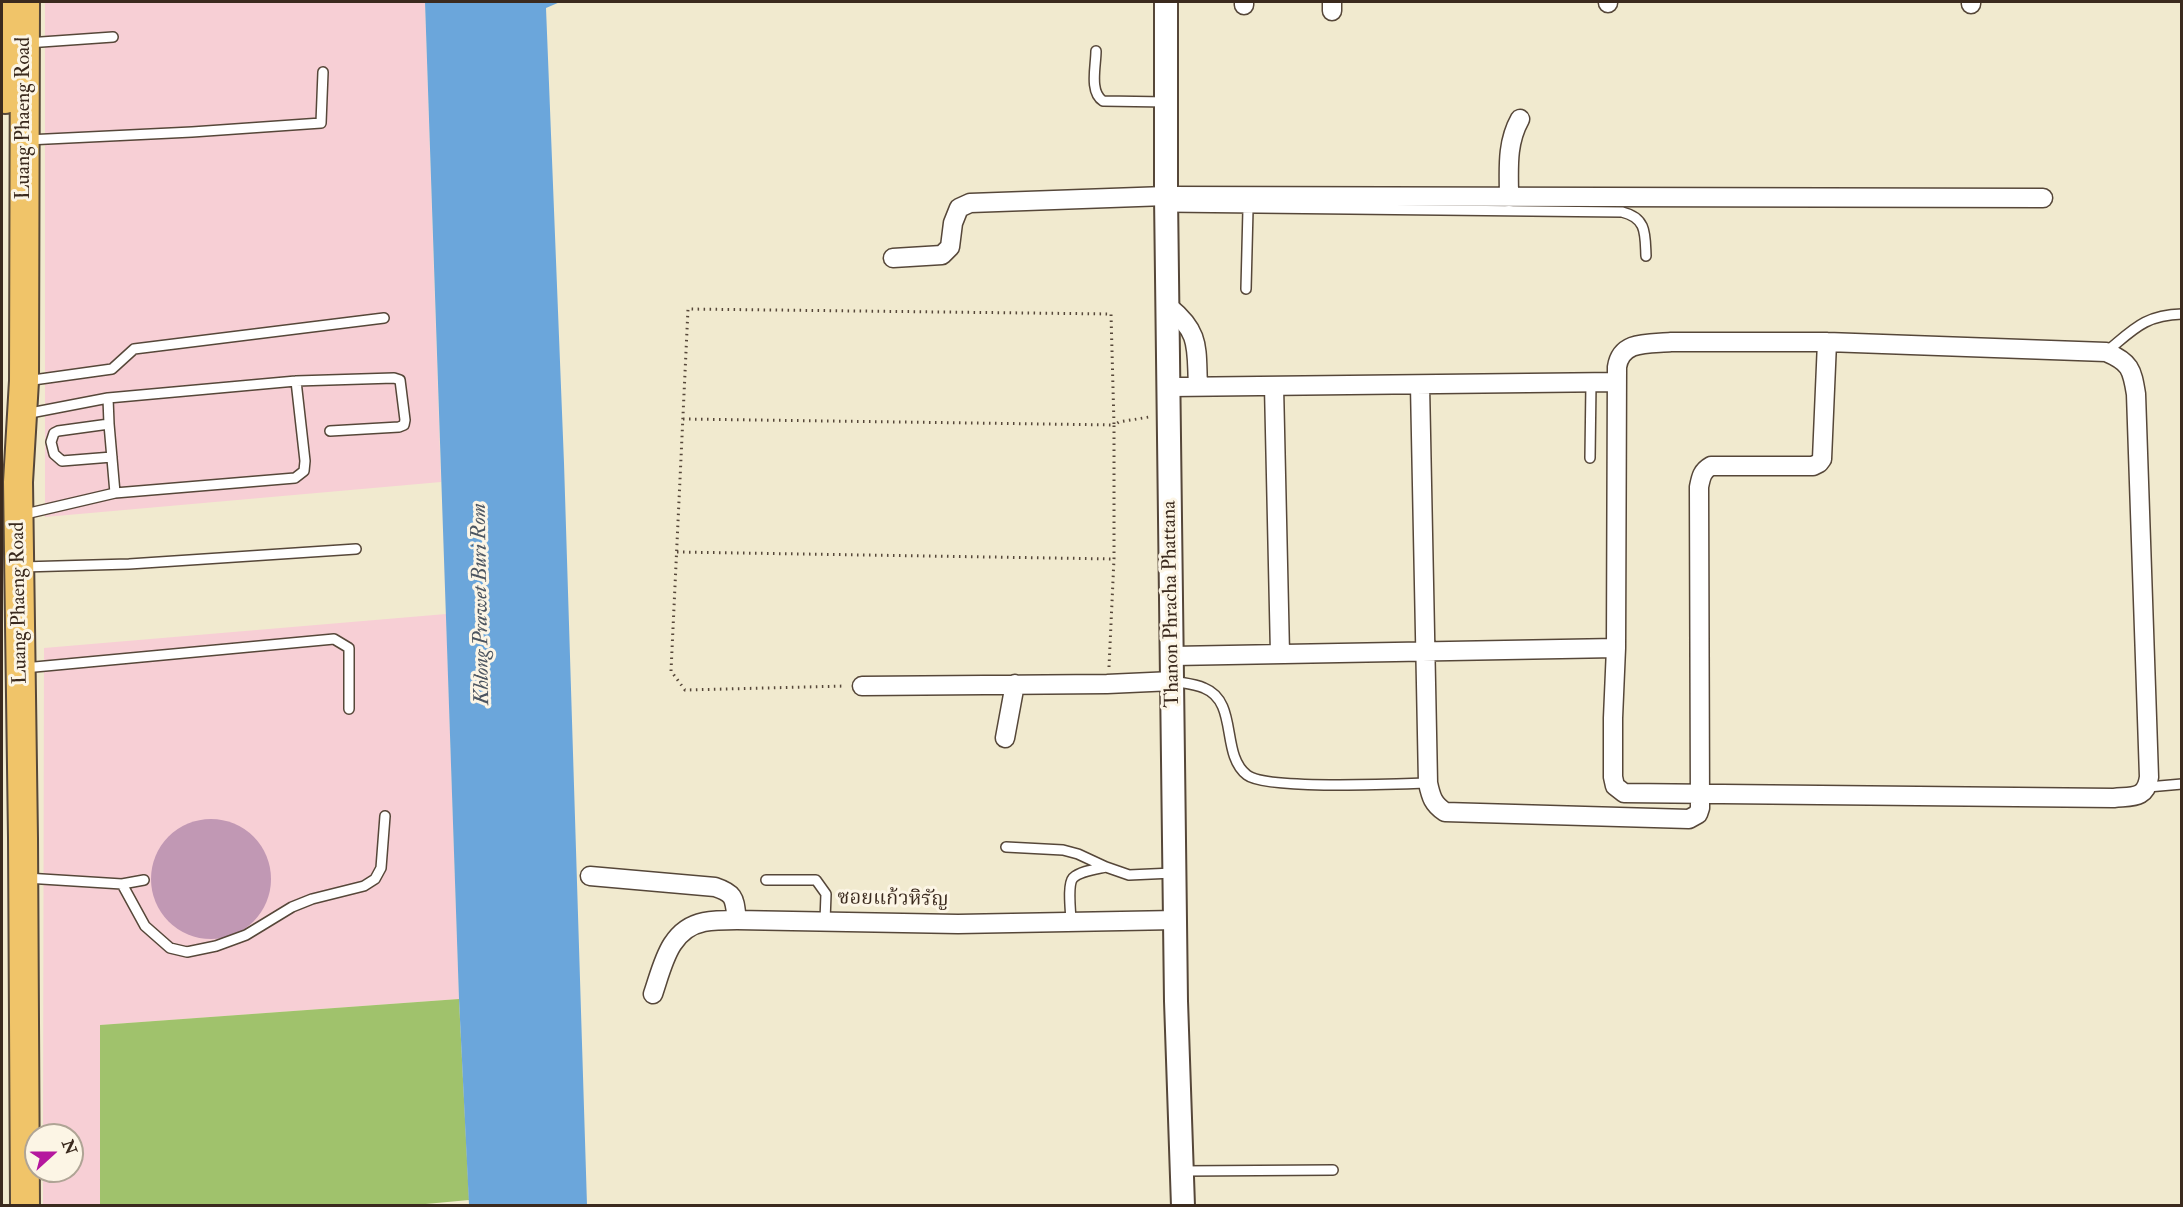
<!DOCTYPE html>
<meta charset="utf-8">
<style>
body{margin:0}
#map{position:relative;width:2183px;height:1207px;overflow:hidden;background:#f1eacf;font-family:"IM FELL Double Pica",serif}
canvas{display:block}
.frame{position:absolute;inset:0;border:3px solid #3b2a1e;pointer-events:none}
.north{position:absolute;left:24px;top:1123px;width:60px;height:60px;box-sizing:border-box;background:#fcf5e5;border:2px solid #afa495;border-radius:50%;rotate:69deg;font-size:16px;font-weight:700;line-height:24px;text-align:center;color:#3b2a1e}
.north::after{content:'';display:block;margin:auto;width:21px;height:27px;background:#b5179e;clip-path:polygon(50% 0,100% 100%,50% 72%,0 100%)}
</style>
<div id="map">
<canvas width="2183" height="1207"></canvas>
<div class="frame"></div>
<div class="north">N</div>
</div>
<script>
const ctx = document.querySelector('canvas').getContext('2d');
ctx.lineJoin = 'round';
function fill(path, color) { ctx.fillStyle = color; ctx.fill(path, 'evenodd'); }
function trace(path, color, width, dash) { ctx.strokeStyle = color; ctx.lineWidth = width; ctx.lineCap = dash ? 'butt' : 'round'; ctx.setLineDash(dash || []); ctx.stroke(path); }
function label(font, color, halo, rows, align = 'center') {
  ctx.font = font + ' "IM FELL Double Pica","Noto Serif Thai",serif'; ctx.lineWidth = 6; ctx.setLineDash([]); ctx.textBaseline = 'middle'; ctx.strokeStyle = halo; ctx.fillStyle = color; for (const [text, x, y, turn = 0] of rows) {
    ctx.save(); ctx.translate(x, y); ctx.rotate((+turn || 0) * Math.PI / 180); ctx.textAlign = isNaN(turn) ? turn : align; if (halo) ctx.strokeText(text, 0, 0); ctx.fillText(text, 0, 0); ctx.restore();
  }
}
const built = new Path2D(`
 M45,2h380l16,480 -396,35z
 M446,614l13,385 -358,26 -1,180 -57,1v-35h29v-36h-29l1,-487z`);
const green = new Path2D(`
 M459,999l10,201 -65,6h-304v-181z`);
const water = new Path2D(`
 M425,2h135l-14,6 18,455 23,742h-118l-10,-206z`);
const building = new Path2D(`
 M151 879a60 60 0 1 1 120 0a60 60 0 1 1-120 0Z`);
const path = new Path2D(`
 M683,419l431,6 -3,-111 -423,-5 -17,362 14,19 160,-4
 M677,552l437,7
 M1109,667l5,-108v-134l5,-3 30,-5`);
const service = new Path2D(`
 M27,43l86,-6
 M1096,51c0,15 -7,41 7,50l64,1
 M27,140l165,-8 129,-9 2,-51
 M1168,207l454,5c25,6 23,22 24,44
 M1246,289l2,-80
 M2106,352c27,-22 38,-37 76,-38
 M26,381l86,-12 22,-20 250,-31
 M108,398l1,26 -51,7 -4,2 -3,9 3,12 8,7 50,-4
 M25,414l83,-16 188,-17 98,-3 6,2 5,40 -1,5 -5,2 -69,4
 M109,424l6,69
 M1590,458l1,-75
 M21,515l94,-22 180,-15 9,-7 1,-10 -9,-80
 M22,567l107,-3 227,-15
 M24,668l310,-29 15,9v61
 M1173,681c10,2 22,3 31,7 35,14 16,66 43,87 19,15 150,9 181,8
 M2148,787l34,-3
 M1006,847l57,3 15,4 28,13 23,8 44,-2
 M26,878l96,6 22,-4
 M766,880h50l10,14 -1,27
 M122,884l23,42 25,22 17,4 29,-6 30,-11 46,-28 20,-8 52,-13 11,-7 6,-11 4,-52
 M1071,922c0,-9 -4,-37 2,-44 7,-7 24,-9 33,-11
 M1183,1171l150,-1`);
const minor = new Path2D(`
 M1608,3v-1
 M1971,4v-2
 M1244,5v-3
 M1332,11v-9
 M1509,198c0,-28 -3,-54 11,-79
 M893,258l49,-3 8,-8 3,-24 6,-15 11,-5 196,-7 877,2
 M1169,307c32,26 27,41 29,79
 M1671,342h156l279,10c24,10 26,17 30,42l13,383c-3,22 -16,19 -35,21l-490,-5 -9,-7 -2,-9v-59l3,-70 1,-281c4,-27 32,-23 54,-25z
 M1420,385l8,398c3,14 5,21 17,29l244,7 9,-5 2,-6 -1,-321c2,-10 3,-16 12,-21h102l6,-3 3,-4 5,-117
 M1274,386l6,268
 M1170,387l447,-5
 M1173,656l443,-8
 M862,686l245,-2 66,-3
 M1005,738l10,-54
 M590,876l125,11c21,7 19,12 22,33
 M653,994c10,-29 16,-65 51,-72 10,-2 22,-2 33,-2l221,4 218,-4`);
const tertiary = new Path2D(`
 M1166,2v194l10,805 7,205`);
const primary = new Path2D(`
 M5,2v97
 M25,1206l-2,-368 -5,-356 6,-101 1,-379`);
const streetNames = [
 ["Luang Phaeng Road",25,118,-90],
 ["Luang Phaeng Road",20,603,-91],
 ["Thanon Phracha Phattana",1172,604,-91],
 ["ซอยแก้วหิรัญ",893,900,1]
];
const waterNames = [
 ["Khlong Prawet Buri Rom",482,604,-91]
];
fill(built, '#f7cfd5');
fill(green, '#a0c26c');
fill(water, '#6ba6db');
fill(building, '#c198b4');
trace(service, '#564739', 12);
trace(minor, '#564739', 21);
trace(tertiary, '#564739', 26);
trace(primary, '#564739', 32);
trace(path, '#564739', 3, [1.5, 4.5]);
trace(service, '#fff', 9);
trace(minor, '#fff', 18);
trace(tertiary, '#fff', 22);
trace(primary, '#f0c469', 28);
label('20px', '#3b2a1e', '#fcf5e5', streetNames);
label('italic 21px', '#4c5560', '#fcf5e5', waterNames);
</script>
